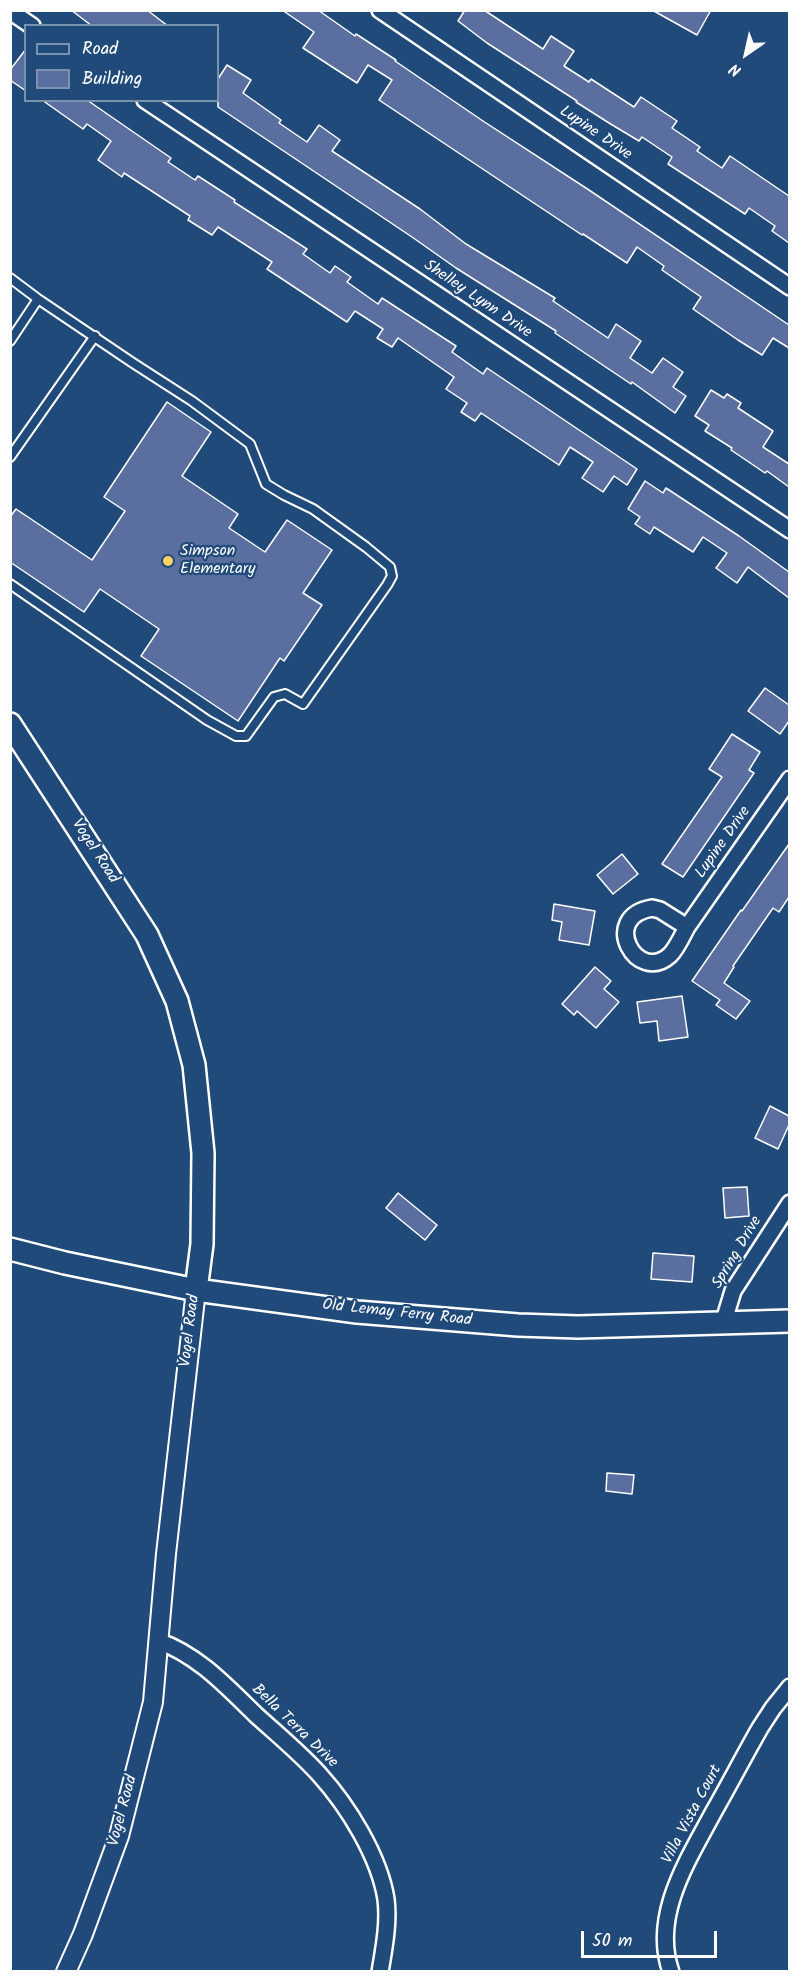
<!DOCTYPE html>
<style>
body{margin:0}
#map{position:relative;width:800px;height:1982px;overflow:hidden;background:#1f4a7a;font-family:Kalam,sans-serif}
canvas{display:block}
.frame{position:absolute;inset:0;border:12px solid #fff;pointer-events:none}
.legend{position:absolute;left:24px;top:24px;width:195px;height:78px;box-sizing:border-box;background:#1f4a7a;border:2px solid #7992af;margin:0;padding:8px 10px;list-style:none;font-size:18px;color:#fff}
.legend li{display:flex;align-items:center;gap:12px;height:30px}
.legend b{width:30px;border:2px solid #7992af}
.north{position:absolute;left:716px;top:24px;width:60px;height:60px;-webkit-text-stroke:4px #1f4a7a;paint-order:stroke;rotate:214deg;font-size:16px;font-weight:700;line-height:24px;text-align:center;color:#fff}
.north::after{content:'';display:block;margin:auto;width:21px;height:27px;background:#fff;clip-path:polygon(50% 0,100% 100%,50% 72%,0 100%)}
.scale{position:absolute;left:581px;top:1931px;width:136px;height:27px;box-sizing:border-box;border:3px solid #fff;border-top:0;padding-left:8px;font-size:18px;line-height:21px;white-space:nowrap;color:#fff;-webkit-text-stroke:4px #1f4a7a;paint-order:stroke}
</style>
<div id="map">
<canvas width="800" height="1982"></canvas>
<div class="frame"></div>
<ul class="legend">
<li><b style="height:8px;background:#1f4a7a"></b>Road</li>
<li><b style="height:16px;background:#5a6f9f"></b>Building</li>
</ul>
<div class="north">N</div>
<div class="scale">50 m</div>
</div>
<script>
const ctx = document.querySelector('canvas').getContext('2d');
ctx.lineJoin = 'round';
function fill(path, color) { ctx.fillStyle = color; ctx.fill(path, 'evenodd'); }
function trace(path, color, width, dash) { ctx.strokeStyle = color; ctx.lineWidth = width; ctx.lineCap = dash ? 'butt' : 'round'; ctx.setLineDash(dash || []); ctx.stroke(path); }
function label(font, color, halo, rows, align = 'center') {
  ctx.font = font + ' Kalam,sans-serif'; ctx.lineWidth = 4.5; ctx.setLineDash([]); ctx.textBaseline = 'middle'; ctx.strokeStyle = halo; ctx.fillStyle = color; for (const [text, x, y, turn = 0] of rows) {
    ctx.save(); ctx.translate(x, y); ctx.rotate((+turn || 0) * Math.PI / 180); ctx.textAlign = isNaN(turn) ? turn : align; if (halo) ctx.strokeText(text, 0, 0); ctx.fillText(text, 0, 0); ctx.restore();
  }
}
const building = new Path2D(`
 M71,10h76l21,16h-76z
 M282,10h36l37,26 1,-2 40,26 -1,1 88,60 106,69 200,135v23l-16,-10 -11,17 -24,-15 -45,-31 8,-12 -39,-27 2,-4 -27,-19 -10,16 -44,-29 -1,1 -203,-135 13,-20 -24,-15 -11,18 -54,-35 11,-16z
 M465,10h19l59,39 8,-13 23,15 -10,15 25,16 2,-3 43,28 7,-10 36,24 -5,7 28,19 -3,4 25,17 8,-12 59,40v47l-17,-12 3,-5 -26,-18 -4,6 -77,-50 4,-7 -30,-20 -3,4 -30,-18 -33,-21 1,-1 -90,-58 -29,-22z
 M652,10h59l-14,25z
 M26,49v42l-16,-11v-10z
 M227,65l24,15 -8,13 38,27 -2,3 28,19 12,-17 21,15 -8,11 88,58 46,35 89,54 -2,3 55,37 8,-14 25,17 -11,17 22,15 11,-15 20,14 -10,15 13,9 -11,17 -43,-31 -1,2 -76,-51 1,-2 -100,-63 -44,-31 -194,-130v-28z
 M42,100h45l84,58 -3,4 27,18 3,-4 37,24 -1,2 73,47 -4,5 27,19 5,-7 16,11 -4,5 31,22 4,-6 74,48 -4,6 31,22 4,-6 150,101 -10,16 -13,-9 -11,16 -21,-14 11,-16 -23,-15 -11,18 -78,-52 -6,8 -14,-9 6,-9 -21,-14 8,-12 -56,-39 -6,9 -15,-9 6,-9 -28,-18 -8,11 -80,-53 5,-7 -54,-35 -6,8 -24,-15 2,-4 -66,-43 -2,4 -24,-17 13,-19 -24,-17 -4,5z
 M711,390l13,8 3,-4 14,9 -3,5 35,23 -10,16 26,17v23l-22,-16 -2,2 -34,-23 1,-2 -27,-17 4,-6 -14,-9z
 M167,402l44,30 -29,44 56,38 -9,14 36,24 22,-32 45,30 -29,43 19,12 -38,56 -4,-3 -42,63 -97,-65 18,-27 -59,-40 -16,23 -74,-50v-45l6,-8 76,51 33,-49 -21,-14z
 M645,481l18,12 3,-5 73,48 50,36v26l-41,-31 -11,16 -21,-15 11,-15 -24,-16 -10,15 -39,-25 -4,7 -15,-10 5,-7 -12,-8z
 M765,688l24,17v16l-9,13 -32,-23z
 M732,734l28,18 -11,18 5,3 -71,104 -21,-13 60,-87 -13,-8z
 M789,844v53l-10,15 -6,-4 -40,58 1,1 -10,16 26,18 -14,18 -20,-14 4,-5 -28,-19 49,-71 1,1z
 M622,854l16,20 -25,20 -16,-19z
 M554,904l41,7 -6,34 -30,-5 3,-18 -10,-2z
 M595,967l16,14 -7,8 15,13 -23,26 -19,-17 -3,4 -12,-11z
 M682,996l6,41 -29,4 -2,-20 -17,2 -3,-21z
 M770,1106l19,10v9l-11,24 -23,-11z
 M747,1187l2,29 -24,2 -2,-30z
 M398,1193l39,32 -12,15 -39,-32z
 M653,1253l41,3 -2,26 -41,-3z
 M607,1473l27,2 -2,19 -26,-3z`);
const service = new Path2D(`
 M10,278l28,21 95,64 59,38 58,43 16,40 18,11 29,14 53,38 24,20 2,9 -5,9 -84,119 -18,-10 -11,3 -28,39h-10l-29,-16 -197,-136
 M10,341l28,-42
 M10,457l85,-121`);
const minor = new Path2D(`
 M380,10l410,277
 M10,11l22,15
 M145,100l645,430
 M652,908l8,2 27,17c-5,9 -10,21 -17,28 -33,30 -71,-38 -18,-47z
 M687,927l103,-148
 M723,1324l10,-33 57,-88
 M158,1641c40,14 68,45 98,74 21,19 44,38 63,59 29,32 60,82 67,125 3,24 -2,49 -6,73
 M671,1972c-20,-56 17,-112 42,-159 16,-28 31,-57 47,-85l13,-20 17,-21`);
const tertiary = new Path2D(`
 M66,1972l17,-38 36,-98 34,-134 13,-148 30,-264`);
const secondary = new Path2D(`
 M10,724l137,211 30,66 17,64 9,88 -1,91 -6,46
 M10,1249l55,14 131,27 161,22 161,13 60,2 212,-6`);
const markers = [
 [168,561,6,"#ffd166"]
];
const streetNames = [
 ["Lupine Drive",595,134,34],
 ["Shelley Lynn Drive",477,300,34],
 ["Lupine Drive",724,843,-55],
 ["Vogel Road",94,852,57],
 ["Spring Drive",738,1253,-59],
 ["Old Lemay Ferry Road",397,1314,6],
 ["Vogel Road",191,1331,-83],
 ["Bella Terra Drive",294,1727,44],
 ["Vogel Road",124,1811,-75],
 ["Villa Vista Court",693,1815,-62]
];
const poiNames = [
 ["Simpson",180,552],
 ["Elementary",180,570]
];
fill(building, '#5a6f9f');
trace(building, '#fff', 1.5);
trace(service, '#fff', 12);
trace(minor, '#fff', 20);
trace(tertiary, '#fff', 22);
trace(secondary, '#fff', 26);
trace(service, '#1f4a7a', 8);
trace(minor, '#1f4a7a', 15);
trace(tertiary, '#1f4a7a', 18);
trace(secondary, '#1f4a7a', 21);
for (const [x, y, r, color] of markers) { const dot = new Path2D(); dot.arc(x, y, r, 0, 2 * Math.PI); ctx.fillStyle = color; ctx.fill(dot); trace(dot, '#1f4a7a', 2); }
label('16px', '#fff', '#1f4a7a', streetNames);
label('16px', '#fff', '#1f4a7a', poiNames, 'left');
</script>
